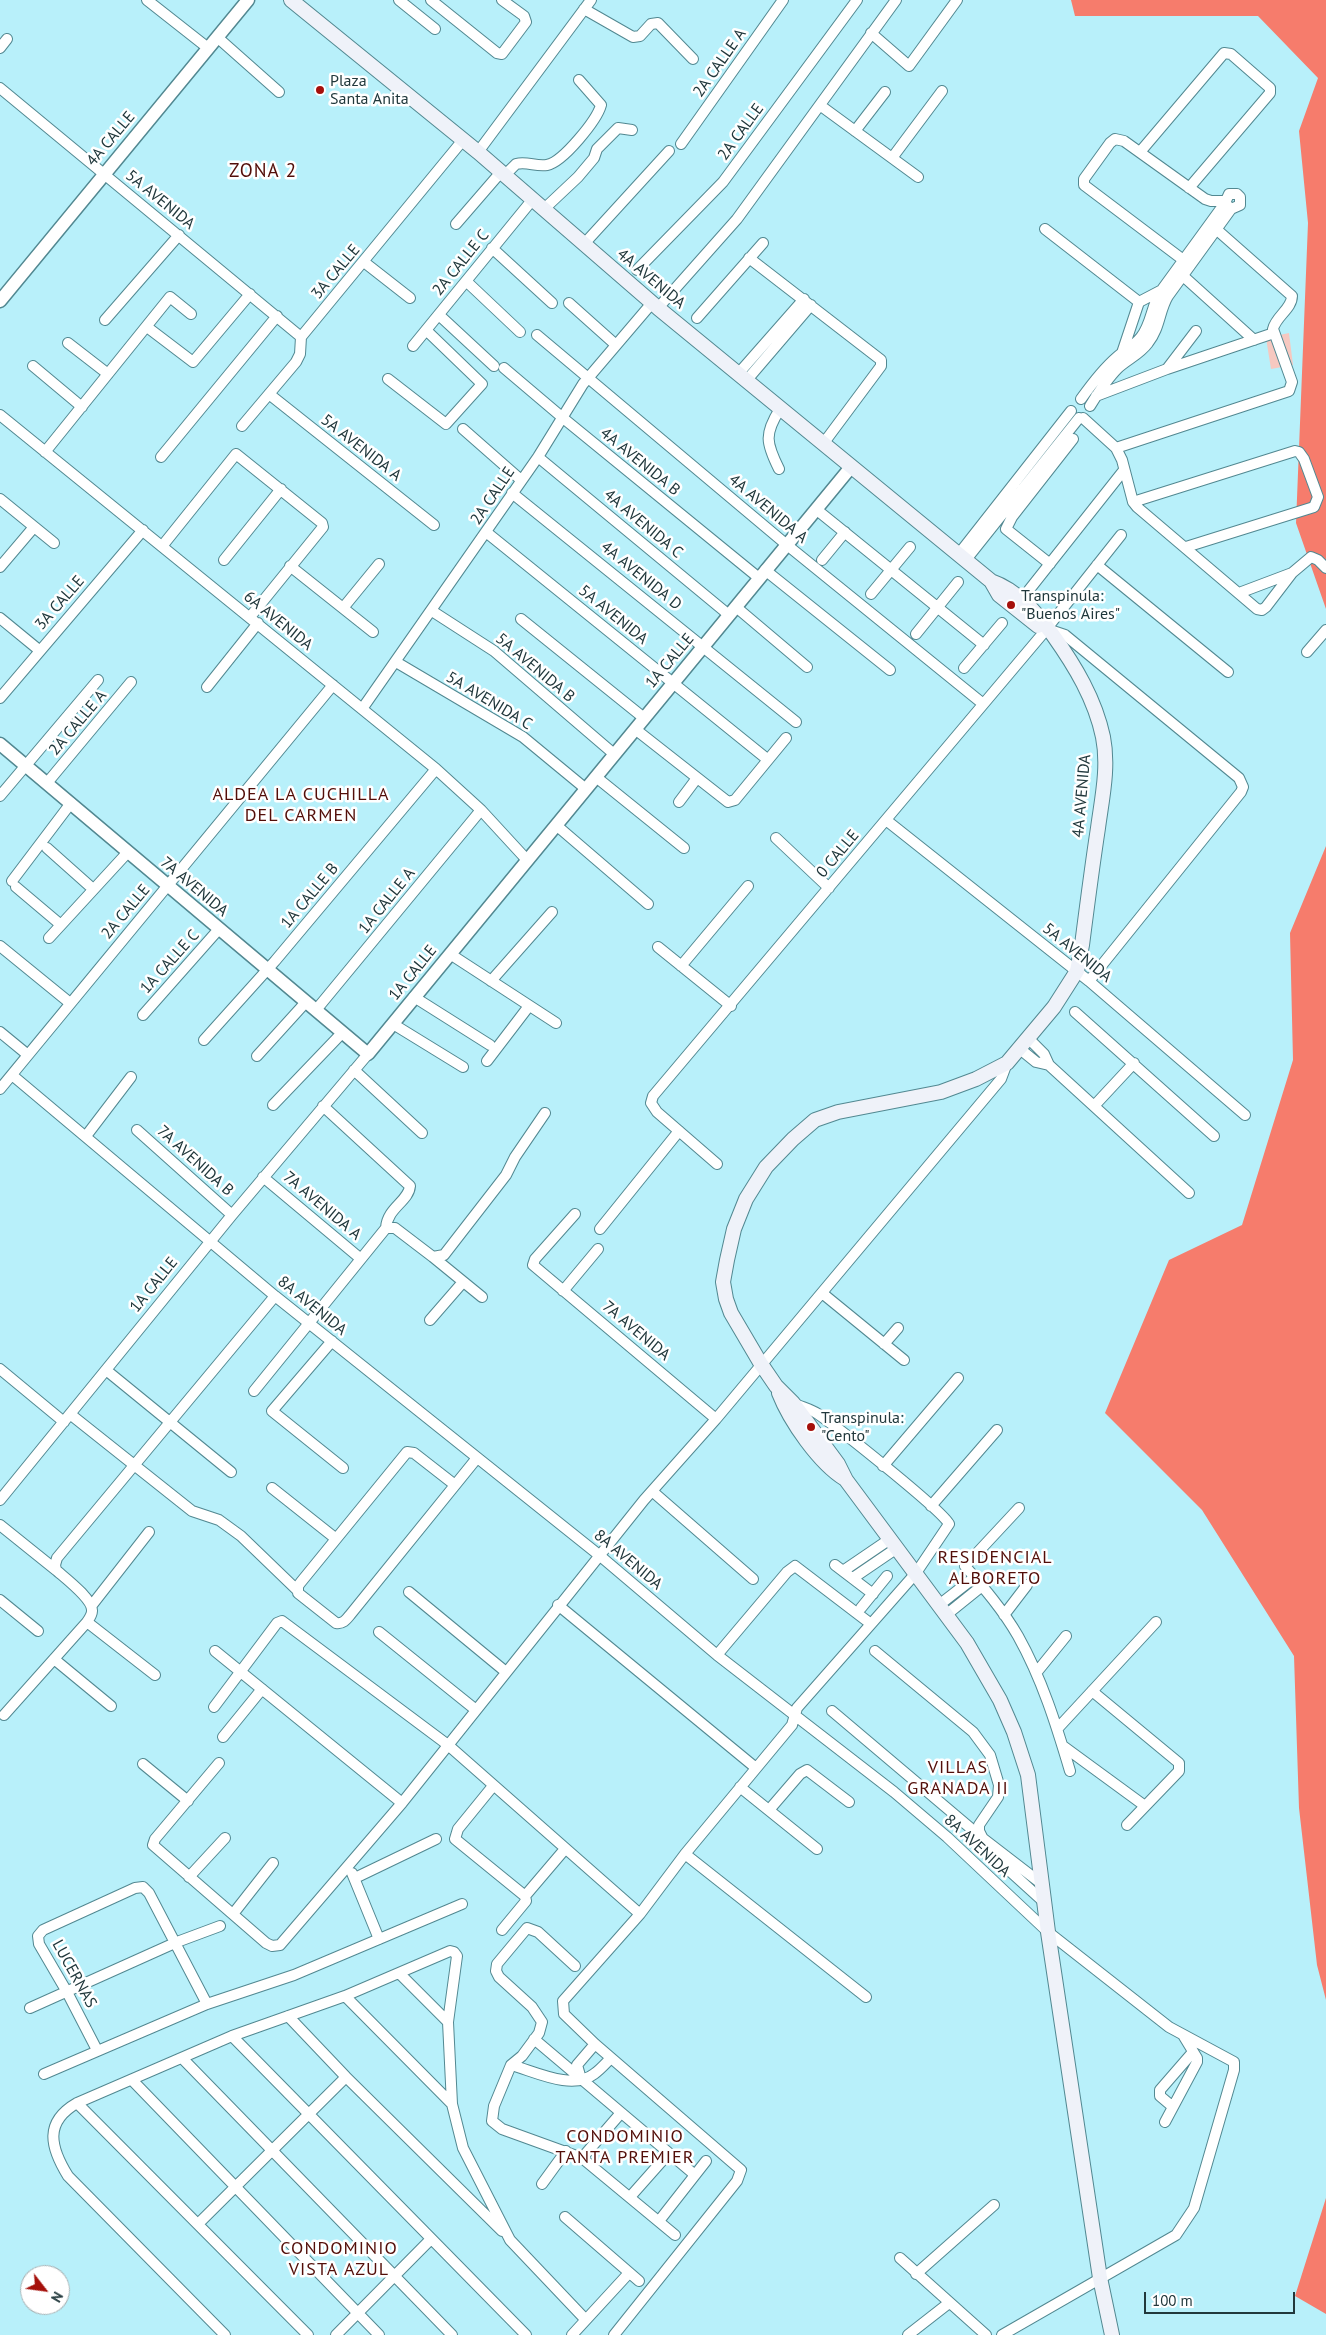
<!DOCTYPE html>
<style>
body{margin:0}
#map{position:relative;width:1326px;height:2335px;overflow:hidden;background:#b8f0fa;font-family:"PT Sans",sans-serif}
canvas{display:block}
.north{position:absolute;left:20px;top:2265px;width:50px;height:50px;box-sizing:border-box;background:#fff;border:1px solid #a6afb1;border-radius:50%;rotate:120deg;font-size:14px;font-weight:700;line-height:20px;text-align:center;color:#21383c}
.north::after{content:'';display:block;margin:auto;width:18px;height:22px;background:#a5100b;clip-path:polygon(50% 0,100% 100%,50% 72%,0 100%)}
.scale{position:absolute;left:1144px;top:2292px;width:151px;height:22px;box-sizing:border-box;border:2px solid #21383c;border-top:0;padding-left:6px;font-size:15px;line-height:18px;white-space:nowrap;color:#21383c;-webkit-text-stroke:4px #fff;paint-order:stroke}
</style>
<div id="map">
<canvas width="1326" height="2335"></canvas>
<div class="north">N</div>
<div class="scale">100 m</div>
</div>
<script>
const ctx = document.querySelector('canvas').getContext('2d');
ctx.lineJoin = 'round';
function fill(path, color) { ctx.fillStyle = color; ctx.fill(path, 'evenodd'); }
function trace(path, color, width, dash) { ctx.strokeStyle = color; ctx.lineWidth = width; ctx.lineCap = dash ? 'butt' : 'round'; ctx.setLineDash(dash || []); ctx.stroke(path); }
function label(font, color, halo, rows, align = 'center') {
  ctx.font = font + ' "PT Sans",sans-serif'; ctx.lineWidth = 5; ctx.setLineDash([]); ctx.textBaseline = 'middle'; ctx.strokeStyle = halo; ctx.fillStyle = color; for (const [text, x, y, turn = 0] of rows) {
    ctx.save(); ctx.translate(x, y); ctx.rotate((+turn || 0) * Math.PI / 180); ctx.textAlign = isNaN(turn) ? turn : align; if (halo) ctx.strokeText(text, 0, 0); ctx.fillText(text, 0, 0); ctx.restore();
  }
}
const green = new Path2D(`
 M1289,333l4,32 -22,4 -5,-31z`);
const forest = new Path2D(`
 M1071,0h255v609l-30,-86 12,-300 -9,-92 19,-53 -60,-62h-183z
 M1326,846v1154l-9,-35 -18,-157 -5,-152 -92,-146 -97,-97 64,-153 73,-35 51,-165 -3,-127z
 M1326,2198v116l-31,-18z`);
const minor = new Path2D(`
 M147,0l61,48
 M399,0l36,29
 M431,0l66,53 5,1 24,-32 -2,-6 -22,-16
 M584,9l49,28 7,-1 11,-12 7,-1 35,36
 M871,33l38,33 48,-66
 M217,37l62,55
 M0,48l7,-9
 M0,88l301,249
 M821,106l97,71
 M855,131l30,-39
 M681,144l102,-144
 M478,152l113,-152
 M1140,152l84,-99 7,1 39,34v5l-81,95
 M892,158l50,-67
 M505,175l11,-11c11,-3 20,3 31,1 16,-3 50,-45 54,-60l-22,-25
 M544,209l34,-32 16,-19 3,-9 21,-21 14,2
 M456,224l45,-52
 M1045,229l94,73
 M584,244l85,-93
 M492,248l60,55
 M749,258l132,102v6l-58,78
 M1182,259l-98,-74v-6l26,-36 5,-4 9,2 81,58 6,2h14
 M364,262l46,36
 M637,270l86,-88 134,-182
 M1182,275l72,65
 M466,281l54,51
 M569,303l47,42
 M658,308l79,-89 159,-219
 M439,315l55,51
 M697,318l66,-75
 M105,320l74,-85
 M147,327l46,35 57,-68
 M537,335l250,210 195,158
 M68,343l40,31
 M413,346l120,-147
 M1122,353l17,-51 21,-11
 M33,366l49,41
 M504,368l59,50 196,160
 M1167,369l29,-38
 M738,374l66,-75
 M388,379l58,45 36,-40 -56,-54
 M746,381l65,-76
 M269,394l165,131
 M1096,396l71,-27 107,-36
 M1081,399c10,-14 22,-30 36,-42 8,-7 17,-11 24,-20 11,-14 10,-31 20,-46l64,-88
 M1090,406c8,-13 17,-27 28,-38 10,-9 22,-14 30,-25 12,-15 11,-32 20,-47l63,-87 9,-4v-8l-3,-3h-8l-4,9 6,6
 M0,415l436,354 45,41 46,50
 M1083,418l33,30 6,12 11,42 4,5 120,102 5,1 4,-3 26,-34
 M242,426l54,-64 4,-8 1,-17 162,-197
 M463,429l58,51
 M1116,448l173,-57 3,-9 -19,-53c3,-13 19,-20 19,-33l-76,-67
 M45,452l125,-155 21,17
 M161,457l116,-141
 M538,457l191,158
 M779,469c-13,-26 -15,-35 1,-60
 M512,493l284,229
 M0,499l54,44
 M1133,502l162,-51 4,1 5,7 14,38 -4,10 -128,40
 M817,510l167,135
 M486,532l281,227
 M163,545l73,-91 86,69 1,4 -73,90
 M958,555l113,-144
 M224,560l57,-71
 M822,560l23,-28
 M965,561l114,-143
 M1050,564l-44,-35 6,-12 61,-78
 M1097,565l131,107
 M290,566l83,66
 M0,567l34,-40
 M765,570l125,100
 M1029,590l95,-120
 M1239,593l53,-20 19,-16 7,3 8,8
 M871,594l39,-47
 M736,607l71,60
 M343,608l36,-44
 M432,611l62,40 120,103
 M0,618l39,32
 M521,619l123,99
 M1048,627l73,-92
 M1050,630l15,5 174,143 4,9 -2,5 -152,189
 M916,634l42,-52
 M1307,652l19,-22
 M396,662l127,75 63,52
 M964,668l38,-45
 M207,687l51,-64
 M0,698l143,-168
 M362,709l176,-252 45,-73 69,-81
 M635,729l93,73 7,-2 51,-62
 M596,777l88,71
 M47,783l84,-101
 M0,796l98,-116
 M679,802l18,-24
 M886,820l203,161 156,134
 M556,825l92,79
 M776,838l53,50
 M47,848l46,41
 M12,881l59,-78
 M16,887l45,38
 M49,938l79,-86
 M0,946l70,57
 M658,947l73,59
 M450,954l106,69
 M681,966l67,-80
 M491,981l61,-69
 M414,997l76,48
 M316,1010l165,-200
 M1075,1012l139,124
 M143,1015l76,-86
 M393,1024l70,43
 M0,1032l28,23
 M1029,1039l15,15 5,11 140,128
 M204,1040l71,-79 161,-192
 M1020,1049l16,13 13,3
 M257,1056l49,-54
 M487,1061l42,-55
 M354,1070l68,63
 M12,1075l263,221 324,259 118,100 177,137 53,45 101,95 121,95 65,35v8l-40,138 -18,27 -174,100
 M0,1089l333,-404
 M273,1105l69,-72
 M323,1106l87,80c-1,15 -23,22 -24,42
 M1094,1106l40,-43
 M137,1130l95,85
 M86,1136l45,-59
 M717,1164l-60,-52 -6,-9 2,-7 392,-465
 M263,1177l98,82
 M575,1214l-40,45 -2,6 183,154
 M600,1229l79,-98
 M433,1257l49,40
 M563,1291l35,-42
 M822,1293l82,67
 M430,1320l33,-38
 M332,1341l-60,70 71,57
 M884,1344l14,-16
 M0,1369l64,53
 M106,1370l125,102
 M254,1391l132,-163h9l38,29 11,-2 62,-80 9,-18 30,-44
 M70,1414l122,97 27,9 22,16 56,54
 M883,1466l75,-88
 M455,1485l-41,-32 -7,-1 -106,130 -3,4v7l38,30c7,1 10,-3 14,-8l127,-157
 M272,1488l63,50
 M652,1491l101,88
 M0,1500l232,-285 136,-161
 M931,1506l66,-76
 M1019,1508l-54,58c19,22 38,44 53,70 24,43 38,88 52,135
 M0,1525l56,45
 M835,1565l38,29
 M843,1571l47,-32
 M853,1578l44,-30
 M409,1592l97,80
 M0,1600l38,31
 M92,1605l57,-73
 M558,1605l198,163
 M939,1605l36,-28
 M861,1608l26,-32
 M946,1615l36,-29
 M1004,1615l23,-30
 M87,1622l68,53
 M379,1632l97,78
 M215,1651l187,152
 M875,1651l98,81 17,23 9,30 -1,12 -19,28v6l11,22 54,49
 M717,1655l70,-83 8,-6 76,58
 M54,1659l57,47
 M1036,1673l30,-37
 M1092,1691l87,72v8l-52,54
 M214,1707l63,-84 5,-2 166,124 192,169
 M832,1711l149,126 61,47
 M4,1715l83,-93c2,-3 5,-7 5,-11 1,-12 -27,-33 -36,-41l-1,-5 2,-7 218,-262
 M1058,1728l98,-106
 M223,1737l39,-48
 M1063,1746l82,60
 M219,1763l-64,76 -2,6 113,98 6,3 8,-1 122,-142 242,-303 72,-81 285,-340 6,-16
 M143,1764l45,37
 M493,1786l-35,43 -3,10 70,57
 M740,1787l77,62
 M769,1810l31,-36 7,-4 42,32
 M685,1854l181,143
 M352,1873l27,66
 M189,1877l36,-39
 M355,1878l81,-39
 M233,1914l40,-51
 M502,1930l24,-29 -1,-5 40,-47
 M575,1966l-37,-34 -11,-4 -30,36 -1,7 3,6 33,30 10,15 -3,11 -17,23 -11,9 -17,41 -2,15 10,8 80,29 93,77
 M400,1974l48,48
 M345,1996l107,108
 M30,2008l147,-66 43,-16
 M288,2016l58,61 156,154
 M232,2036l294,299
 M534,2039l161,136
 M97,2050l-30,-58 -28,-48 -1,-8 5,-6 92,-42 8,-1 6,6 58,111
 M182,2058l270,277
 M511,2065c23,6 61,26 83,9 6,-4 12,-11 17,-16
 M44,2074l163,-70 87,-29 168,-71
 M581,2079l-4,-14 18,-21
 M132,2080l247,255
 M77,2103l231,232
 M1173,2107l-13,-11v-6l33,-38
 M1165,2122l32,-60v-4l-14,-23
 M582,2158l38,-44
 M542,2184l24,-33
 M630,2197l39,-44
 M565,2217l74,64
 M659,2221l47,-60
 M199,2223l147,-146
 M900,2258l86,77
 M916,2274l78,-69
 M225,2335l-157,-159c-18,-29 -24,-54 9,-73l155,-67 113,-40 105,-45 4,1 3,4 -9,66 4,82 11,44 47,92 75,79
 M336,2335l95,-96
 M572,2335l57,-62
 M614,2335l123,-154 4,-11 -146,-126 -31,-30 -1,-13 77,-87 45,-60 107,-129 5,-17 119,-135 33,-49c-7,-14 -112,-97 -131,-110 -7,-5 -17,-7 -25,-11
 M908,2335l41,-32`);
const tertiary = new Path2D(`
 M0,301l248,-301
 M0,744l368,310 483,-587`);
const secondary = new Path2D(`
 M291,0l187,152 180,156 333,273c26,9 46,32 62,54 22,31 42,64 50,102 6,30 -1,61 -5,91 -6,39 -11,78 -16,117l-5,26 -23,36 -47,56 -31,16 -35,13 -103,20 -23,8 -22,19 -27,28 -20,32 -12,30 -7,31 -4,22 3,17 5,14 30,51 15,22 17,17 45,61 8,16 121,163 33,57 14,32 14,43 20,157 52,346 12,57
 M991,581l8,14 39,31
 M779,1393c11,28 40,70 66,86`);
const markers = [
 [320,90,5,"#a5100b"],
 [1011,605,5,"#a5100b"],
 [811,1427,5,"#a5100b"]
];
const streetNames = [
 ["2A CALLE A",720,63,-55],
 ["2A CALLE",741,132,-54],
 ["4A CALLE",111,139,-50],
 ["5A AVENIDA",160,200,39],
 ["2A CALLE C",461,263,-51],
 ["3A CALLE",336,272,-50],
 ["4A AVENIDA",651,279,40],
 ["5A AVENIDA A",361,448,38],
 ["4A AVENIDA B",640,462,39],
 ["2A CALLE",493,496,-56],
 ["4A AVENIDA A",768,509,40],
 ["4A AVENIDA C",643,524,40],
 ["4A AVENIDA D",641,576,39],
 ["3A CALLE",60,603,-49],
 ["5A AVENIDA",613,615,39],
 ["6A AVENIDA",278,621,39],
 ["1A CALLE",670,661,-50],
 ["5A AVENIDA B",535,668,40],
 ["5A AVENIDA C",489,701,31],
 ["2A CALLE A",78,723,-50],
 ["4A AVENIDA",1082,796,-85],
 ["0 CALLE",838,854,-50],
 ["7A AVENIDA",194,887,40],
 ["1A CALLE B",310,896,-50],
 ["1A CALLE A",387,901,-51],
 ["2A CALLE",126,912,-50],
 ["5A AVENIDA",1077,953,39],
 ["1A CALLE C",170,962,-48],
 ["1A CALLE",413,973,-51],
 ["7A AVENIDA B",195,1161,42],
 ["7A AVENIDA A",322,1206,40],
 ["1A CALLE",154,1285,-51],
 ["8A AVENIDA",312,1306,39],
 ["7A AVENIDA",636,1331,40],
 ["8A AVENIDA",628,1560,40],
 ["8A AVENIDA",977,1846,43],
 ["LUCERNAS",74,1974,61]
];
const poiNames = [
 ["Plaza",330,81],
 ["Santa Anita",330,99],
 ["Transpinula:",1021,596],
 ["\"Buenos Aires\"",1021,614],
 ["Transpinula:",821,1418],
 ["\"Cento\"",821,1436]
];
const neighbourhoodNames = [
 ["ALDEA LA CUCHILLA",301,795],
 ["DEL CARMEN",301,816],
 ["RESIDENCIAL",995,1558],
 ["ALBORETO",995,1579],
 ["VILLAS",958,1768],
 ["GRANADA II",958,1789],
 ["CONDOMINIO",625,2137],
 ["TANTA PREMIER",625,2158],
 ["CONDOMINIO",339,2249],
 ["VISTA AZUL",339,2270]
];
const quarterNames = [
 ["ZONA 2",263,172]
];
fill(green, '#f6c8c0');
fill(forest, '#f67c6c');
trace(minor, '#528891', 12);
trace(tertiary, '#528891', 15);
trace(secondary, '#528891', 16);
trace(minor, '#fff', 10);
trace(tertiary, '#fff', 12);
trace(secondary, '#eff2f9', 14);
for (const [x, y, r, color] of markers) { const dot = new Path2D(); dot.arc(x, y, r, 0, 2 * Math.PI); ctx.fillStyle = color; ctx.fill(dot); trace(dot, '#fff', 2); }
label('16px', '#21383c', '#fff', streetNames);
label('16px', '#21383c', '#fff', poiNames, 'left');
ctx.letterSpacing = '1px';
label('18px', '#520e09', '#fff', neighbourhoodNames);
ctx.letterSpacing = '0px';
ctx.letterSpacing = '1px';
label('19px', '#520e09', '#fff', quarterNames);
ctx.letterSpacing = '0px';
</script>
